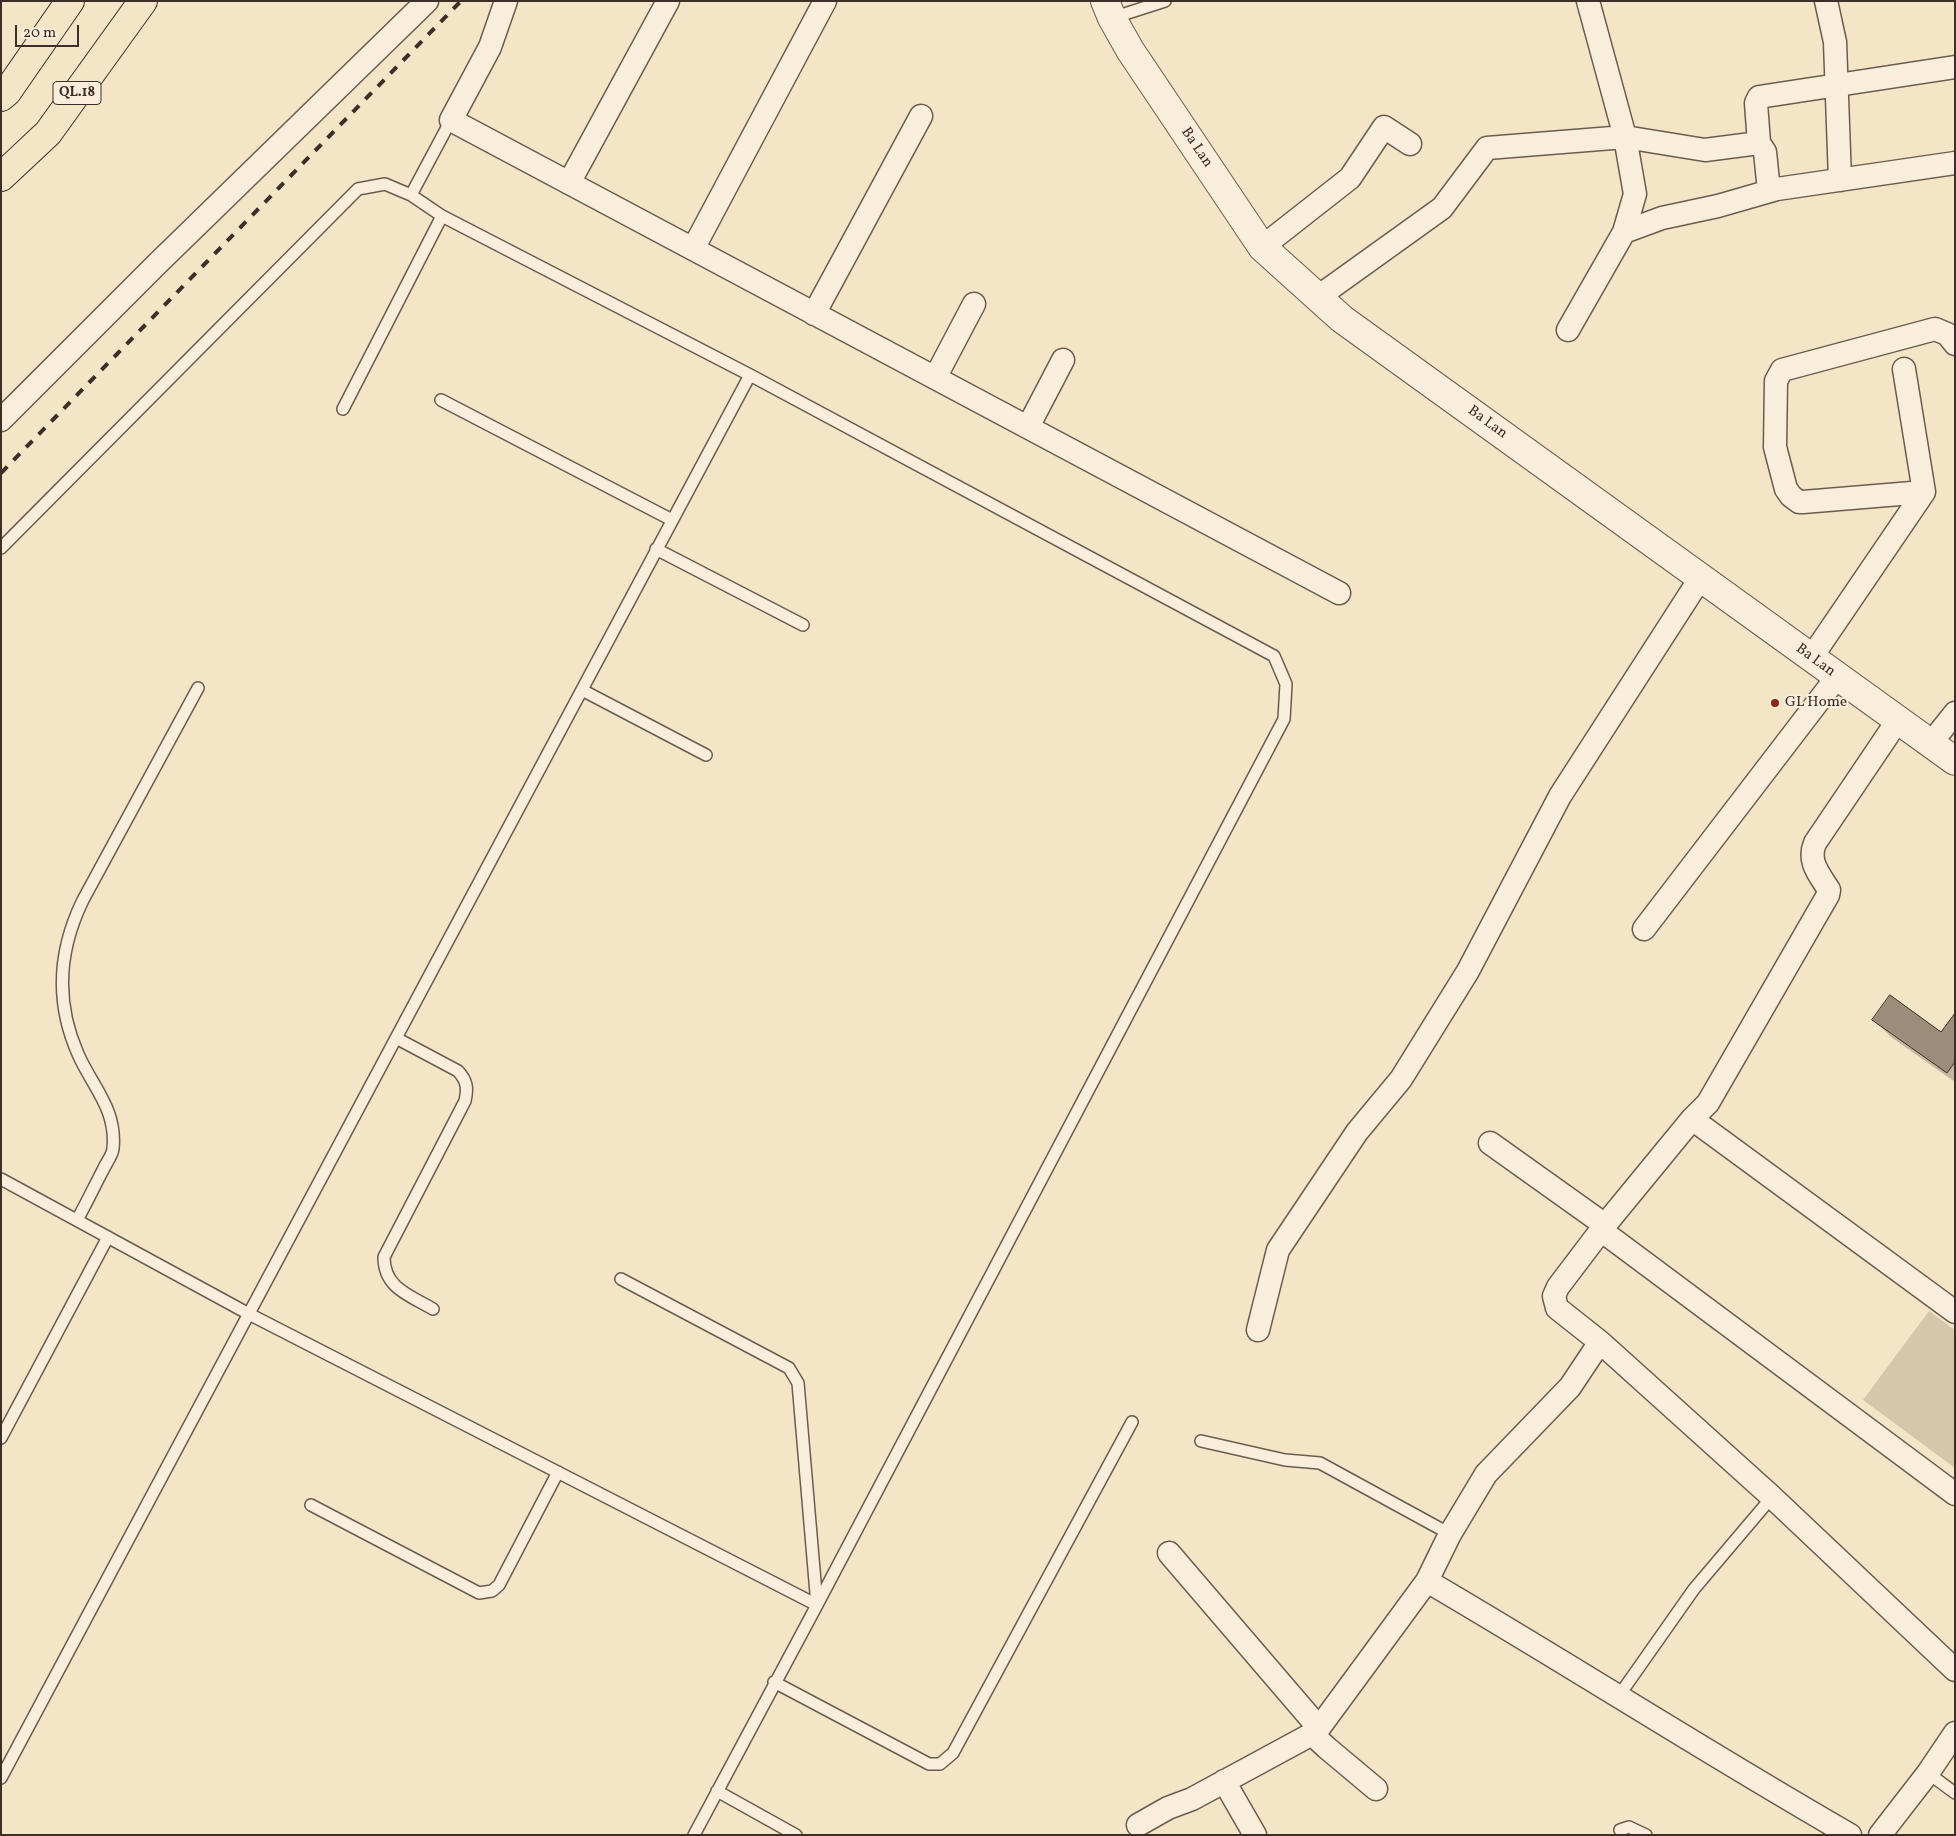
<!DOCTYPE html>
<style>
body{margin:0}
#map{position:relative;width:1956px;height:1836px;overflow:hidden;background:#f4e5c7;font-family:Vollkorn,serif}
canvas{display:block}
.frame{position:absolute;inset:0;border:2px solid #3d2e28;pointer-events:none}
.scale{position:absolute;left:15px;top:25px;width:64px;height:22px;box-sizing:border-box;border:2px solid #3d2e28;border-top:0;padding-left:6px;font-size:15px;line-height:18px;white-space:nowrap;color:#3d2e28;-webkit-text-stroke:4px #f8eedb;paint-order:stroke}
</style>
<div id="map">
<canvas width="1956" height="1836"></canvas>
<div class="frame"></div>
<div class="scale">20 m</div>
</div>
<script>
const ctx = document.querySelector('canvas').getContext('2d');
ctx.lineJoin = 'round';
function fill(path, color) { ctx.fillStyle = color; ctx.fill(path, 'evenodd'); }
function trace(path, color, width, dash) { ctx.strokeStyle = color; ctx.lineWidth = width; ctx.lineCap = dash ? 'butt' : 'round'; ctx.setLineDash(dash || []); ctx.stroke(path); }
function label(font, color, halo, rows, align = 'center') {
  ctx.font = font + ' Vollkorn,serif'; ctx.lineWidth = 4; ctx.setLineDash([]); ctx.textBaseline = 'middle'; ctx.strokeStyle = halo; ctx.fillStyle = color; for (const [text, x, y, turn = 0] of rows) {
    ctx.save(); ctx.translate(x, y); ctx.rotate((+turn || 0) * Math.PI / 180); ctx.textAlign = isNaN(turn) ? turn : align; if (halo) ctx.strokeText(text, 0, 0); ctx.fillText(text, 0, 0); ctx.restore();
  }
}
const green = new Path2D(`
 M1929,1311l26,19v138l-92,-68z`);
const shadow = new Path2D(`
 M1955,1015v67l-64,-45 -17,-17 68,14z`);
const building = new Path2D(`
 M1890,995l51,37 14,-19v49l-8,11 -75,-53z`);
const service = new Path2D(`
 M1112,18l53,-17
 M411,195l40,-75
 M441,400l231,120
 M343,409l99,-193
 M1,548l357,-359 27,-5 26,11 31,21 308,159 524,281 12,28 -2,35 -467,886 -123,230
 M656,549l147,76
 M582,690l124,65
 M396,1038l62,33c9,10 10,17 7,30l-81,156c0,31 25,38 49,52
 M1,1179l248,135 568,291
 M77,1220c9,-16 17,-33 26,-50 3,-7 9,-14 10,-21 4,-40 -20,-61 -35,-95 -23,-52 -20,-103 5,-154l115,-212
 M621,1279l168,89 9,15 19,222
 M1,1438l107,-201
 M1201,1441l84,19 35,3 130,71
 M311,1505l168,88 13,-2 7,-6 59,-113
 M774,1682l155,82h11l13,-11 179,-331
 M1618,1697l76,-108 78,-92
 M1928,1773l27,20
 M1,1778l749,-1403
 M717,1791l79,44
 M1620,1830l9,-3 17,8`);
const minor = new Path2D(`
 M506,1l-16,46 -39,73 888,473
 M1826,1l9,41 5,138
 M569,183l99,-182
 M1769,191l-4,-39 -6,-9 -3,-40 3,-6 196,-30
 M1624,232l38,-14 56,-12 59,-17 178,-26
 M1262,247l88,-69 34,-51 26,17
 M693,249l132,-248
 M1318,297l124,-89 45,-60 138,-11 80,13 54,-7
 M814,314l107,-198
 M1568,330l56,-98 11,-38 -10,-57 -37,-136
 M935,378l39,-74
 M1,420l156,-156 270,-263
 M1028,427l35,-67
 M1924,492l-121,10h-4l-8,-6 -5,-7 -11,-42 1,-66 6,-11 153,-41 12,5 8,10
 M1811,658l113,-166 -20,-123
 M1931,743l24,-30
 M1644,929l193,-252
 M1692,1119l263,193
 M1490,1143l115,82
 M1602,1231l353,263
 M1258,1330l20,-80 79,-118 44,-53 67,-108 92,-175 141,-219
 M1600,1342l172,155 183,173
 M1169,1553l150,175
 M1427,1581c142,83 280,172 423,254
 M1224,1781l31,54
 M1376,1789l-49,-41 -15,-14 7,-6 108,-147 23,-47 36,-60 84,-87 30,-45 -43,-34 -3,-12 4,-9 47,-62 87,-106 16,-16 120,-208 1,-5c-9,-15 -22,-28 -14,-47l83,-123
 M1138,1825l30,-17 24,-9 120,-65
 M1880,1835l48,-62 27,-40`);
const tertiary = new Path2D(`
 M1105,1l7,17 18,32 132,197 80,72 613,442`);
const primary = new Path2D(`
 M1,97l6,-5 63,-91
 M1,177l47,-44 95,-132`);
const rail = new Path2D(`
 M1,473l460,-472`);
const markers = [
 [1775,703,5,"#8f2418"]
];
const shields = [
 [77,93,48]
];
const shieldNames = [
 ["QL.18",77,93]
];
const streetNames = [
 ["Ba Lan",1196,148,56],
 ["Ba Lan",1487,423,36],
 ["Ba Lan",1815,661,36]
];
const poiNames = [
 ["GL Home",1785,703]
];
fill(green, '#d5c6ac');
fill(shadow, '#0003');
fill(building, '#9c8d7b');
trace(building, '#3d2e28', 1);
trace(service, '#6b5c50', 14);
trace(minor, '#6b5c50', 25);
trace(tertiary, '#6b5c50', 30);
trace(primary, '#3d2e28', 30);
trace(service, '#f8eedb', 11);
trace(minor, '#f8eedb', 22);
trace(tertiary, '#f8eedb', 28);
trace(primary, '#f4e5c7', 28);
trace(rail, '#3d2e28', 4, [9, 9]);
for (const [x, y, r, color] of markers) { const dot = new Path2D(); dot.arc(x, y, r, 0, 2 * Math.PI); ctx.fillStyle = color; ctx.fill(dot); trace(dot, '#f8eedb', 2); }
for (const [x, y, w] of shields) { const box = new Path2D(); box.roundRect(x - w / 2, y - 11.5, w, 23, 4); ctx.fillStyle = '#f8eedb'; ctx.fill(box); trace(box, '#3d2e28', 1); }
label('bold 14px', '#3d2e28', null, shieldNames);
label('15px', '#3d2e28', '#f8eedb', streetNames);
label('15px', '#3d2e28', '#f8eedb', poiNames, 'left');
</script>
